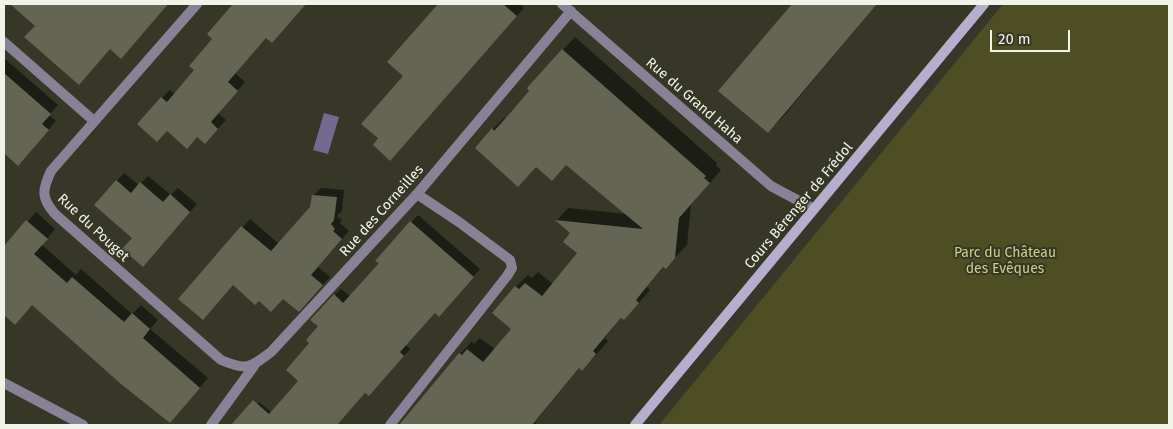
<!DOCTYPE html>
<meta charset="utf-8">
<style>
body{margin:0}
#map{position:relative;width:1173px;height:429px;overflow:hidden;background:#363726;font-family:"Fira Sans",sans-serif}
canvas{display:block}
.frame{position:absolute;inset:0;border:5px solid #f2f3e8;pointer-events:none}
.scale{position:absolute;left:990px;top:30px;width:80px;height:22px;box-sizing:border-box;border:2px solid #f2f3e8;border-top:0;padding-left:6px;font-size:15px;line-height:18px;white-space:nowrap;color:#f2f3e8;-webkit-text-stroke:4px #363726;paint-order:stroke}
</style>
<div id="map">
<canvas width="1173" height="429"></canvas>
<div class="frame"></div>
<div class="scale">20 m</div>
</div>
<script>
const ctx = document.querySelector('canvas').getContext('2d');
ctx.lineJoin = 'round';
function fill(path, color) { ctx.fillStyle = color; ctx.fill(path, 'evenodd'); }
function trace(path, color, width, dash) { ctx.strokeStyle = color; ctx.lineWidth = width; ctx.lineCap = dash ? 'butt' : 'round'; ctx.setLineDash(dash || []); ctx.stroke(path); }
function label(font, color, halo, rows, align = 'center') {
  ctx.font = font + ' "Fira Sans",sans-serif'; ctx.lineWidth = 4; ctx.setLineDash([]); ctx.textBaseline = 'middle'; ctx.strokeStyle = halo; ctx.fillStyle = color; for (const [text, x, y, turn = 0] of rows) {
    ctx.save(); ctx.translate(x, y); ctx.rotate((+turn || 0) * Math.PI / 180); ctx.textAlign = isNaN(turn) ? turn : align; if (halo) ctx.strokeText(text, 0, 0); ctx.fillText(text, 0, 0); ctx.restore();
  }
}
const green = new Path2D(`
 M1003,4h166v421h-510z`);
const water = new Path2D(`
 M324,113l15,4 -11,37 -15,-4z`);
const shadow = new Path2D(`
 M12,4h155l-39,46 -91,-25z
 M246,4h59l-25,29 -13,4 -32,36 10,9 -27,31 8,7 -13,14 -15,2 -11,11 -20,-17 -5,-32 8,-8 5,5 21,-25 39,-54z
 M440,4h21l9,7 7,-7h43l4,4 -126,143 -18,-13 24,-62 -15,-14z
 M794,4h83l-96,115 -13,13 -48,-41z
 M575,37l142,126 -1,2 5,5 -30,35 -4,40 -21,22 -2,-1 -3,4 -14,17 3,3 -14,16 -14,11 -17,21 3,3 -14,16 -12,12 -2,-2 -45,55 2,3h-137l60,-71 12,-13 2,3 6,-6 15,11 18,-21 3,-41 12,-12 4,3 6,-6 15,12 26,-31 -7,-20 -15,-13 11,-12 59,6 -60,-50 -31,2 -18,19 -25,-56 12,-12 2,2 24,-28 -3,-3z
 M4,58l54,47 -9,10 7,6 -38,43 -14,-12z
 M124,173l15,12 9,-9 23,19 7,-7 19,16 -47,53 -16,-19 -17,-57z
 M321,188l23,2 -2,21 -5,5 5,4 -2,3 9,8 -31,36 12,10 -23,25 -24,-5 -24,2 -25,-15 -54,15 70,-80 29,25 32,-36 2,-12z
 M36,212l19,17 -13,16 34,30 5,-6 51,45 9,-9 17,15 -8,9 58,49 -38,44 -137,-119 -18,20 -11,-10v-58l1,-2 -1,-5z
 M418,215l62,54 -34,39 -10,4 -30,33 4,4 -34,39 -10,4 -31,33 -43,-35 8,-9 10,-38 24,-48 7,-6 10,8 29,-34 -3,-3z
 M259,402l28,23h-49z`);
const building = new Path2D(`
 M10,4h158l-47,55 -11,-10 -31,36 -55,-48 11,-11z
 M233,4h73l-34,39 -6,-5 -38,44 10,9 -27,31 7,7 -13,15 -8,-7 -10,12 -20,-18 -10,11 -20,-18 24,-27 6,5 27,-32 -5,-4 23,-27 -5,-5z
 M438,4h65l14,12 -127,145 -17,-16 5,-7 -17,-14 42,-48 -16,-14z
 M792,4h85l-109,129 -50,-42z
 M562,49l144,127 -2,2 6,5 -31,35 -4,40 -9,11 -3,-2 -27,33 3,3 -15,17 -3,-2 -28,33 3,3 -14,17 -3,-3 -47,57h-133l60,-72 3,2 5,-6 16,13 28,-33 -19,-16 23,-27 4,3 6,-6 17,13 35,-43 -14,-11 7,-9 -15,-13 88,9 -77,-64 -14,16 -16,-14 -18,20 -43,-39 17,-20 2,3 18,-20 17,-20 -2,-3z
 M4,73l47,41 -9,10 7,6 -31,36 -14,-13z
 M116,180l15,13 9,-11 23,20 7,-8 20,18 -47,55 -21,-18 10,-11 -38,-33z
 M312,195l25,2 -3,23 -3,4 4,5 -2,2 9,8 -31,36 12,10 -24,27 -16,-13 -12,13 -12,-11 -4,4 -22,-20 -30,35 -25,-21 63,-73 30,25 39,-44z
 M26,220l22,19 -14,15 33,29 5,-6 52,45 8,-9 18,16 -7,9 57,50 -30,35 -49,-39 -89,-79 -17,20 -11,-10v-69z
 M410,221l64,56 -35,40 -4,-4 -35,39 4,4 -35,40 -4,-3 -28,32h-106l22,-25 16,14 29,-33 -12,-11 23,-27 -3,-3 12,-14 -8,-6 24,-26 9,9 36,-40 -4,-2z`);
const lane = new Path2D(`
 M4,42l90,79
 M211,425l43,-59
 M390,425l117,-149 5,-8 -2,-8 -51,-38 -42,-28`);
const street = new Path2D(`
 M197,4l-146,167c-9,19 -10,27 4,43l166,146c26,11 29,8 50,-8l146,-158 154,-183
 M562,4l209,182 43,23
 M4,383l79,42`);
const secondary = new Path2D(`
 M635,425l349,-421`);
const streetNames = [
 ["Rue du Grand Haha",694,101,41],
 ["Cours Bérenger de Frédol",799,206,-50],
 ["Rue des Corneilles",382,211,-48],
 ["Rue du Pouget",93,228,43]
];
const parkNames = [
 ["Parc du Château",1005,253],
 ["des Evêques",1005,269]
];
fill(green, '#4d4e23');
fill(water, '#736991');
fill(shadow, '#0007');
fill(building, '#646553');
trace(lane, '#878295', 10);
trace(street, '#878295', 10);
trace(secondary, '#b5aecc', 10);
label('14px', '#f2f3e8', '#363726', streetNames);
label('14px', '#ccce86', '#363726', parkNames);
</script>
